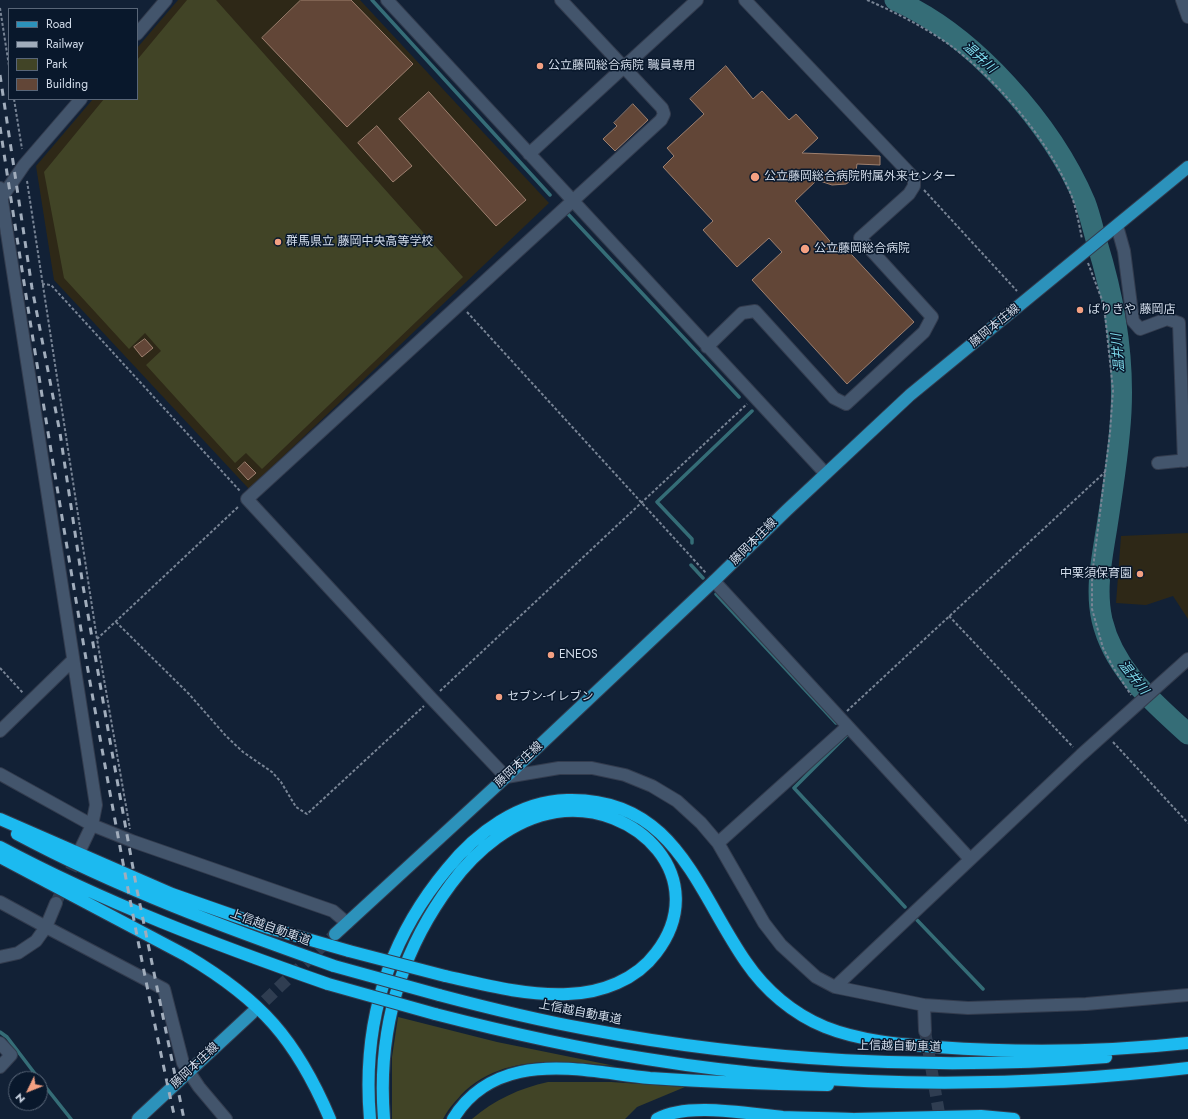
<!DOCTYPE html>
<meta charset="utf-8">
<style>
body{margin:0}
#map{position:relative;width:1188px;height:1119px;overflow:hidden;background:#122136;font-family:Jost,sans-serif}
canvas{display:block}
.legend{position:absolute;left:8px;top:8px;width:130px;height:92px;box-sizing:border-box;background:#09182c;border:1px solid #596678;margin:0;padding:5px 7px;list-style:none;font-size:12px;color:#d2dcea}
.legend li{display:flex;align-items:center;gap:8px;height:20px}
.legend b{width:20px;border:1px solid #596678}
.north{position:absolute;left:8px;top:1071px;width:40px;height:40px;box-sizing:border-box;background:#09182c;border:1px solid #596678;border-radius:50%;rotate:227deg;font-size:11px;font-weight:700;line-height:16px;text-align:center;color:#d2dcea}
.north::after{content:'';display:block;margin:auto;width:14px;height:18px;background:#f3a082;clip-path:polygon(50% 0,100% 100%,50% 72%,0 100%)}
</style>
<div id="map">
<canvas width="1188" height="1119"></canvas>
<ul class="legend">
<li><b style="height:5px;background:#2c92bb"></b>Road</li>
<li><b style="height:5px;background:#a1adbc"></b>Railway</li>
<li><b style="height:11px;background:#414426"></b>Park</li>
<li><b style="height:11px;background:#624637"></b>Building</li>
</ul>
<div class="north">N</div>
</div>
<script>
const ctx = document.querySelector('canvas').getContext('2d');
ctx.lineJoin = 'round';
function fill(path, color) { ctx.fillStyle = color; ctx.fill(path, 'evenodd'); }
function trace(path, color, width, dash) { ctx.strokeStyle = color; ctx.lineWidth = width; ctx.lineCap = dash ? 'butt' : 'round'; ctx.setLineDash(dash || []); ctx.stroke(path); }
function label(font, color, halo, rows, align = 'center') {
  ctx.font = font + ' Jost,"Noto Sans JP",sans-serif'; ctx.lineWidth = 3; ctx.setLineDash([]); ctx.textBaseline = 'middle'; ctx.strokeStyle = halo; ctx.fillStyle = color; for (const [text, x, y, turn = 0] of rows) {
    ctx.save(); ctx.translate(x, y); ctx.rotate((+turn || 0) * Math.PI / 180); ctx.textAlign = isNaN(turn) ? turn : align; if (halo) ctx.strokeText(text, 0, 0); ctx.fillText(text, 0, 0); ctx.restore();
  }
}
const education = new Path2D(`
 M178,0h182l189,203 -300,286 -195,-209 -18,-114 57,-67h44v-51z
 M1188,533v86l-15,-23 -27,9 -30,-2 5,-67z`);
const green = new Path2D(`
 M187,0h29l247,277 -201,192 -16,-16 -11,10 -89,-98 15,-14 -16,-18 -16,16 -65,-71 -20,-106 60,-73h33v-39z
 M398,1017l99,25 118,24c-52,-5 -114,-13 -154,29 -7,8 -13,14 -18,24h-51v-62z
 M548,1082h63l74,5 -48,20 -12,12h-153c22,-19 48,-31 76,-37z`);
const stream = new Path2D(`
 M372,0l178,195
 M567,213l172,184
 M692,543v-4l-35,-37 95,-91
 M691,565l12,13
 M716,594l120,129
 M847,735l-53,53 111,119
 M917,920l66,69
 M0,1032l7,5 32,42
 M40,1080l31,39`);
const river = new Path2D(`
 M895,0c78,34 157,124 190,202 5,13 8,27 12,41 17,55 27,111 24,169 -2,38 -8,76 -14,114 -5,32 -12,63 -5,94 12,50 50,81 86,114`);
const building = new Path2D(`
 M301,0h50l62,64 -66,63 -85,-89z
 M726,66l27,33 9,-8 27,29 7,-6 22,24 -16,15 78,3v9l-23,-1 -2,14 -9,6 -14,1 -15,-5 -22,21 40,46 5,-5 74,80 -67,62 -95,-104 30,-28 -13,-14 -32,29 -34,-37 10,-9 -50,-54 11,-11 -7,-8 37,-34 -14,-15z
 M429,92l97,108 -30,26 -97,-107z
 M633,104l15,16 -33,31 -12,-12 14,-13 -3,-3z
 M377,126l35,40 -19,16 -35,-39z
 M145,339l8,9 -11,9 -8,-10z
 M245,462l11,11 -8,7 -10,-11z`);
const minorTunnel = new Path2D(`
 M56,903l22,-48
 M925,1031l15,88`);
const majorTunnel = new Path2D(`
 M252,1013l83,-79`);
const path = new Path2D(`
 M867,0c28,12 55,26 80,43 48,34 100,95 123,149 6,14 9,32 12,47
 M0,8l9,58
 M14,99l8,50
 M27,181l70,458 33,190
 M924,190l93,101
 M1088,263l16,42 9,85 -3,43 -18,143v33l11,39 10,19 18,28
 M42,284l9,1 189,206
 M467,312l239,261
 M949,616l124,131
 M116,622l73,72 37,42 17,16 29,20 9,10 15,25 11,7 117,-108
 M97,639l141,-132
 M0,668l23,25
 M440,691l307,-287
 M847,711l258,-239
 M1113,742l75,81`);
const minor = new Path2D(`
 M387,0l438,473
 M561,0l101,108 2,6 -3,6 -414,379 185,200 74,78 53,-9h33l33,7 27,11 25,15 24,22 17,20 46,80 17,22 35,32 19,10 89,18 44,3 118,-4 102,-9
 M1182,0l6,17
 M137,34l29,-34
 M529,154l168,-154
 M0,188l96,617 -4,20 -11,23
 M0,200l24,-35 57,-66
 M1117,226l7,25 9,70 7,8 27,-10 12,4 5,138
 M707,347l35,-34 13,-2 79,87 12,6 78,-72 8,-15 -72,-79 49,-44 5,-8v-8l-169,-178
 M1158,463l30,-3
 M714,581l256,278
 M0,731l73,-71
 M0,774l92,51 40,16 201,70 14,12
 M718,843l129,-116
 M0,902l46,25 10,-24
 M0,957l18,-4 18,-12 10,-14 118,62 19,74 16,24 27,32
 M835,987l246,-232 107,-96
 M924,1005l1,26
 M0,1043l11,12 -11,12`);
const major = new Path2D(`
 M335,934l171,-157 208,-196 73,-71 123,-115 278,-228
 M138,1119l114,-106`);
const highway = new Path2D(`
 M0,819l172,75 97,34 80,23
 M17,834c101,54 209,94 317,132
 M0,847c105,56 216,98 328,137
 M0,857l187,99c74,44 109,83 143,163
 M439,995c49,13 98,25 148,34 169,32 347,42 519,28
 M435,1014c70,18 141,34 212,45 178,29 363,30 541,9
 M370,1119c-8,-93 17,-178 77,-250 29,-36 72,-68 120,-69 108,-3 129,90 179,162 19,28 47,52 79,65 35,14 74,17 112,20 83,6 168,5 251,-4
 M384,1119c-7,-88 15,-165 67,-235 25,-34 62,-65 105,-72 81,-12 157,67 100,141 -20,27 -55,40 -88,41 -41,2 -83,-9 -123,-18
 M453,1119c15,-25 39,-41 67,-47 43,-9 87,2 130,6 59,4 118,6 178,7
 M657,1119c31,-17 91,-5 126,-2 23,1 47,1 70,2
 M855,1119l126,-3 33,3`);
const rail = new Path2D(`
 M0,75l32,213 28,145 23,153 27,155 27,149 47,229
 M0,127c28,185 58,370 90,555 26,146 53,292 85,437`);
const highwayBridge = new Path2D(`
 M349,951l96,25
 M334,966l105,29
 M328,984l107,30`);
const markers = [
 [540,66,4,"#f3a082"],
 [755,177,5,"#f3a082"],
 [278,242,4,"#f3a082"],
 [805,249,5,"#f3a082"],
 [1080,310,4,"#f3a082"],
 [1140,574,4,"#f3a082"],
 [551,655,4,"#f3a082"],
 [499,697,4,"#f3a082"]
];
const poiNames = [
 ["公立藤岡総合病院 職員専用",548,66],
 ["公立藤岡総合病院附属外来センター",764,177],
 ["群馬県立 藤岡中央高等学校",286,242],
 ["公立藤岡総合病院",814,249],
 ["ばりきや 藤岡店",1088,310],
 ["中栗須保育園",1132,574,"right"],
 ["ENEOS",559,655],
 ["セブン-イレブン",507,697]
];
const streetNames = [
 ["藤岡本庄線",995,326,-39],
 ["藤岡本庄線",754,542,-45],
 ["藤岡本庄線",519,765,-43],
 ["上信越自動車道",270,928,20],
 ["上信越自動車道",580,1013,11],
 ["上信越自動車道",899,1047,1],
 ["藤岡本庄線",195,1066,-43]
];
const waterNames = [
 ["温井川",979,58,42],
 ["温井川",1119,353,-95],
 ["温井川",1133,678,52]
];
fill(education, '#2e2817');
fill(green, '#414426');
trace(stream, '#356d77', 3.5);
trace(river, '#356d77', 21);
fill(building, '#624637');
trace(building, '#9e806f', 1);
trace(minorTunnel, '#2f3d51', 12, [12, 6]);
trace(majorTunnel, '#2f3d51', 12, [12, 6]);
trace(minor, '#333c4e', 14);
trace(major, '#333c4e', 14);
trace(highway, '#333c4e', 14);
trace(path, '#788495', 2, [3, 2]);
trace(minor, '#43556c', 12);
trace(major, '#2c92bb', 12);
trace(highway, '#1cbaf0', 12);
trace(rail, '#a1adbc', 3, [7, 7]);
trace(highwayBridge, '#333c4e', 14, []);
trace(highwayBridge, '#1cbaf0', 12);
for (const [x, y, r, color] of markers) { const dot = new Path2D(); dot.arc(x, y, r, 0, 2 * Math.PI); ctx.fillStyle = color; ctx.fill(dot); trace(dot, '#09182c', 1.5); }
label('12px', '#d2dcea', '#09182c', poiNames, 'left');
label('12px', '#d2dcea', '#09182c', streetNames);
label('italic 13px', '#7edbec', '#09182c', waterNames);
</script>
